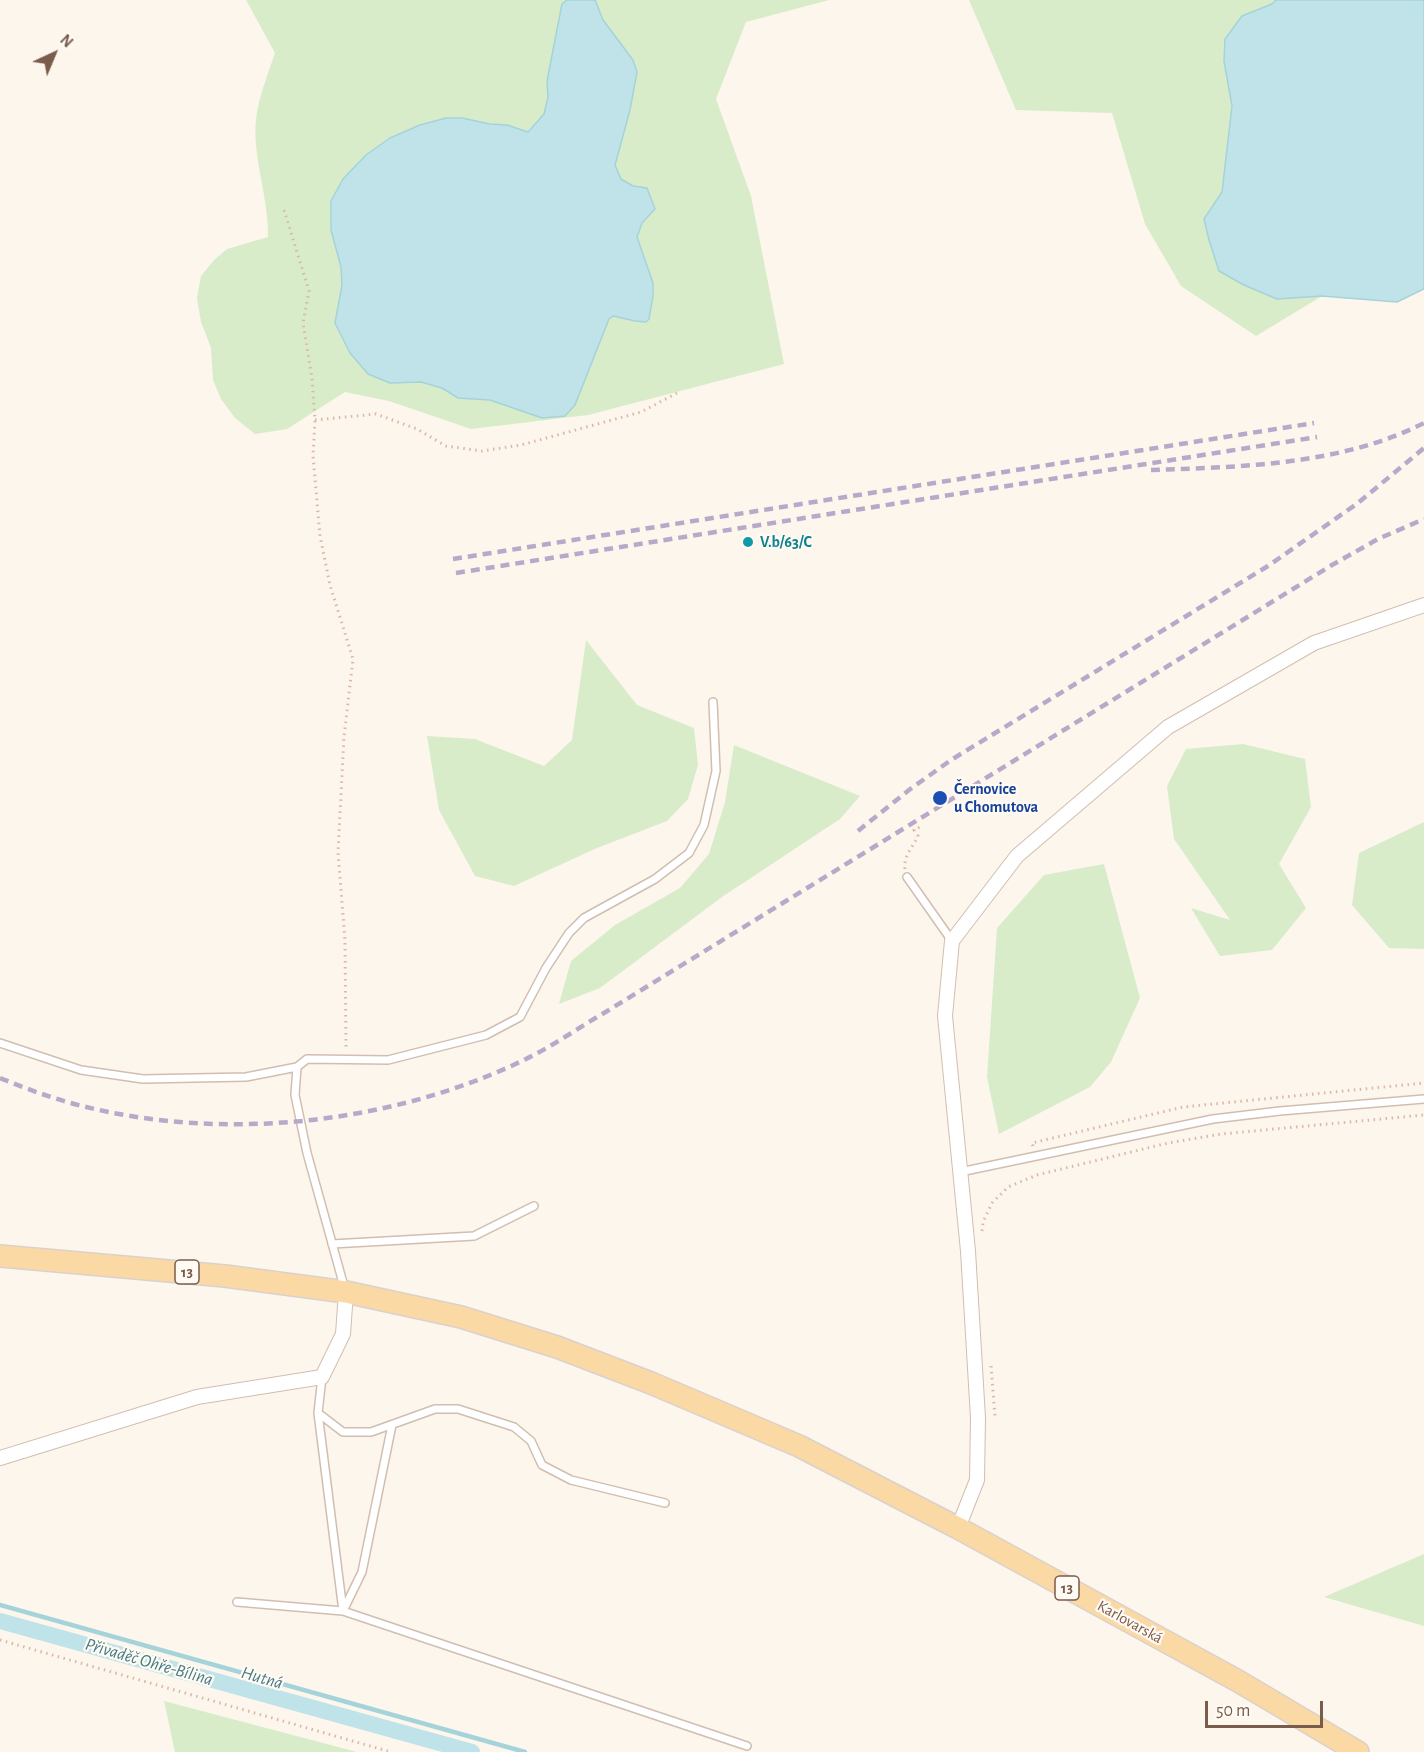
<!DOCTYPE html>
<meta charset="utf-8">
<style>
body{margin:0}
#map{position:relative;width:1424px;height:1752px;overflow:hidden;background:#fdf6ec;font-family:"Alegreya Sans",sans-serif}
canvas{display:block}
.north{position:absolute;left:24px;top:24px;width:60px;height:60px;-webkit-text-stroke:4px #fffaf3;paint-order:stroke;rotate:44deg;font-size:16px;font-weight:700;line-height:24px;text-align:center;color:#7a5c4d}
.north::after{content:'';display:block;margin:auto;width:21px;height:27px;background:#7a5c4d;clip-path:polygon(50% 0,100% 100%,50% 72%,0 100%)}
.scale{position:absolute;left:1205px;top:1701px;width:118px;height:27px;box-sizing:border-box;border:3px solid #7a5c4d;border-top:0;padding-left:8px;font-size:18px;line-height:21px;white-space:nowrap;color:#7a5c4d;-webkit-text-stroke:4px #fffaf3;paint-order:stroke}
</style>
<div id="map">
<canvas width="1424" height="1752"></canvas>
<div class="north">N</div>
<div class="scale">50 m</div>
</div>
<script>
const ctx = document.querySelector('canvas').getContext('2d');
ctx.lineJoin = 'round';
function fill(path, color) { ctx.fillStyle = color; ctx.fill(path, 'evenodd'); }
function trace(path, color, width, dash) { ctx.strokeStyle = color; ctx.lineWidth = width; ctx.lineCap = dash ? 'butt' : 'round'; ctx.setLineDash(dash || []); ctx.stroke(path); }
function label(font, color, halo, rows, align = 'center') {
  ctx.font = font + ' "Alegreya Sans",sans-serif'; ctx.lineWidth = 4.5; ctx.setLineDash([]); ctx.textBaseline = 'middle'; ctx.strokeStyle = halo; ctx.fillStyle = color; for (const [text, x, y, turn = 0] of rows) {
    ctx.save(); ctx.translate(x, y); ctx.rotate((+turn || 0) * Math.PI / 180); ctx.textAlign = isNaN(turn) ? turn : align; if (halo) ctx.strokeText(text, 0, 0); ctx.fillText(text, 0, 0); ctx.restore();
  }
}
const green = new Path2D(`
 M246,0h321l-5,4 -15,77 1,16 -4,17 -17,18 -20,-7 -17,-1 -28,-6 -119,61 -12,22v29l10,37 1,18 -7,39 55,59 31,-1 21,6 16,10 32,2 52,18 33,-13 34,-86 4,-3 22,5 14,-2 4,-23 -16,-59 5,-14 -9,-37 -12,-7 -6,-14 15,-55 7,-38 -4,-12 -30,-40 -8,-20h234l-83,22 -30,77 35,97 33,168 -196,51 -117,14 -82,-28 -44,-9 -58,37 -32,5 -20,-16 -14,-19 -8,-19 -2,-32 -10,-26 -4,-24 4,-22 13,-16 13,-11 41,-12c1,-39 -16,-81 -12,-117 2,-22 12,-46 19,-67z
 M969,0h307l-4,4 -30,12 -18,45 8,45 -10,86 -18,27 5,21 10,31 25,14 33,14 45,-3 -66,40 -75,-50 -36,-62 -33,-111 -96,-3z
 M586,640l51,65 57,23 4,37 -10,34 -21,22 -70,27 -83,38 -39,-10 -36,-66 -12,-74 48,3 69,27 28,-26z
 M1243,744l62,15 6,48 -32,57 27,44 -34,42 -52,6 -29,-48 39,12 -56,-81 -7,-53 19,-37z
 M734,745l126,51 -20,23 -118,78 -122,91 -41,16 12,-43 44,-36 65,-37 29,-34 16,-52z
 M1424,822v127l-35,-1 -37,-43 7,-52z
 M1104,864l36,134 -29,64 -21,25 -91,47 -12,-57 10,-149 47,-53z
 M1424,1554v72l-100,-29z
 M164,1701l193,51h-182z`);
const water = new Path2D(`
 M567,0h28l8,20 30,40 4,12 -7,38 -15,55 6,14 12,7 14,2 8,21 -13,14 -5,14 16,46v13l-4,23 -3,3 -11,-1 -22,-5 -4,3 -34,86 -10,11 -23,2 -52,-18 -32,-2 -16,-10 -21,-6 -31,1 -22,-9 -18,-21 -15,-30 7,-38 -1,-18 -10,-37v-29l12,-22 23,-24 24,-17 30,-13 26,-7h16l28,6 17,1 21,7 16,-18 4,-17 -1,-16 15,-77z
 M1276,0h148v289l-27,13 -75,-6 -45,3 -33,-14 -25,-14 -10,-31 -5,-21 18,-27 10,-86 -8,-45 1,-22 17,-23 30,-12z`);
const stream = new Path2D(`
 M0,1605l525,147`);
const canal = new Path2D(`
 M0,1621l472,131`);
const path = new Path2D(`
 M284,210l25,81 -6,32 9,55 3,42 -2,36 7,80 10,49 23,74 -9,78 -6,115 7,88 1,110
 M315,420l61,-6 41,15 29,17 36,5 39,-6 120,-33 36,-19
 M905,869c-2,-13 8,-22 13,-33l-4,-6 8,-4
 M1033,1146l-1,-3 151,-36 241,-24
 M982,1231l1,-9 9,-19 16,-16 29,-12 131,-32 53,-9 203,-19
 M991,1366l4,50h-3
 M0,1640l391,112`);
const lane = new Path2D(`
 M907,877l45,64
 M0,1043l81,27 62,9 103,-2 51,-10
 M960,1172l253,-53 67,-8 144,-12
 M332,1244l142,-8 60,-30
 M345,1290l-38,-137 -12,-58 2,-28 10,-8 81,1 98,-25 34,-18 26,-49 23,-35 15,-15 71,-39 34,-26 15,-28 12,-54 -3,-69
 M322,1377l-4,36 25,19h28l64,-23h23l56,18 17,14 11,24 29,15 94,23
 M392,1425l-30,147 -19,39 404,135
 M237,1602l106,9 -25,-198`);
const street = new Path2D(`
 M0,1458l197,-61 125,-20 21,-43 3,-42
 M958,1528l19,-48 1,-62 -10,-167 -23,-235 7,-75 65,-85 151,-129 146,-84 110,-38`);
const primary = new Path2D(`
 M0,1256l225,20 121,16 115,25 96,30 94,36 148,63 159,82 280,153 120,71`);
const rail = new Path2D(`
 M1151,470c91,-3 190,-5 273,-47
 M453,559l861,-136
 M456,573l861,-136
 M858,831l51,-41 42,-30 317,-194 90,-63 66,-55
 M0,1078c27,11 54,21 82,28 143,36 311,18 444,-47 27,-13 52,-31 78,-46l728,-448 46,-26 46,-20`);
const markers = [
 [748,542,6,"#0f9aa8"],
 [940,798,8,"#1a4fb4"]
];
const shields = [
 [187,1272,24],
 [1067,1588,24]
];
const shieldNames = [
 ["13",187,1272],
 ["13",1067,1588]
];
const cultureNames = [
 ["V.b/63/C",760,542]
];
const transitNames = [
 ["Černovice",954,789],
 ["u Chomutova",954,807]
];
const streetNames = [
 ["Karlovarská",1130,1622,29]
];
const waterNames = [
 ["Přivaděč Ohře-Bílina",149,1662,16],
 ["Hutná",262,1678,16]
];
fill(green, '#d8ecc9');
fill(water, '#bfe3e8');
trace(water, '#a5d3da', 1.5);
trace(stream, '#a5d3da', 4.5);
trace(canal, '#bfe3e8', 16);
trace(lane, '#d1beb0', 10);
trace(street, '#d1beb0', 16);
trace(primary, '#dad1cd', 24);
trace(path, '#d9b8a5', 3, [1.5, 4.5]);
trace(lane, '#fff', 7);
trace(street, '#fff', 14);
trace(primary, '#fbd9a5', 21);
trace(rail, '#b9a8c9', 4.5, [9, 6]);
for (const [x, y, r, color] of markers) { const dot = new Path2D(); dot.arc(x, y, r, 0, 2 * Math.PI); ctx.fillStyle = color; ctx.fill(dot); trace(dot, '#fffaf3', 2); }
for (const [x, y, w] of shields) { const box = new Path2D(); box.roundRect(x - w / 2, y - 12, w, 24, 4.5); ctx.fillStyle = '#fffaf3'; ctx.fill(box); trace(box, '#7a5c4d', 1.5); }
label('bold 15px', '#7a5c4d', null, shieldNames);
label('bold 16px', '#0d838f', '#fffaf3', cultureNames, 'left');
label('bold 16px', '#164399', '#fffaf3', transitNames, 'left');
label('16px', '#7a5c4d', '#fffaf3', streetNames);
label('italic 18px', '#437c86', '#fffaf3', waterNames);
</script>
